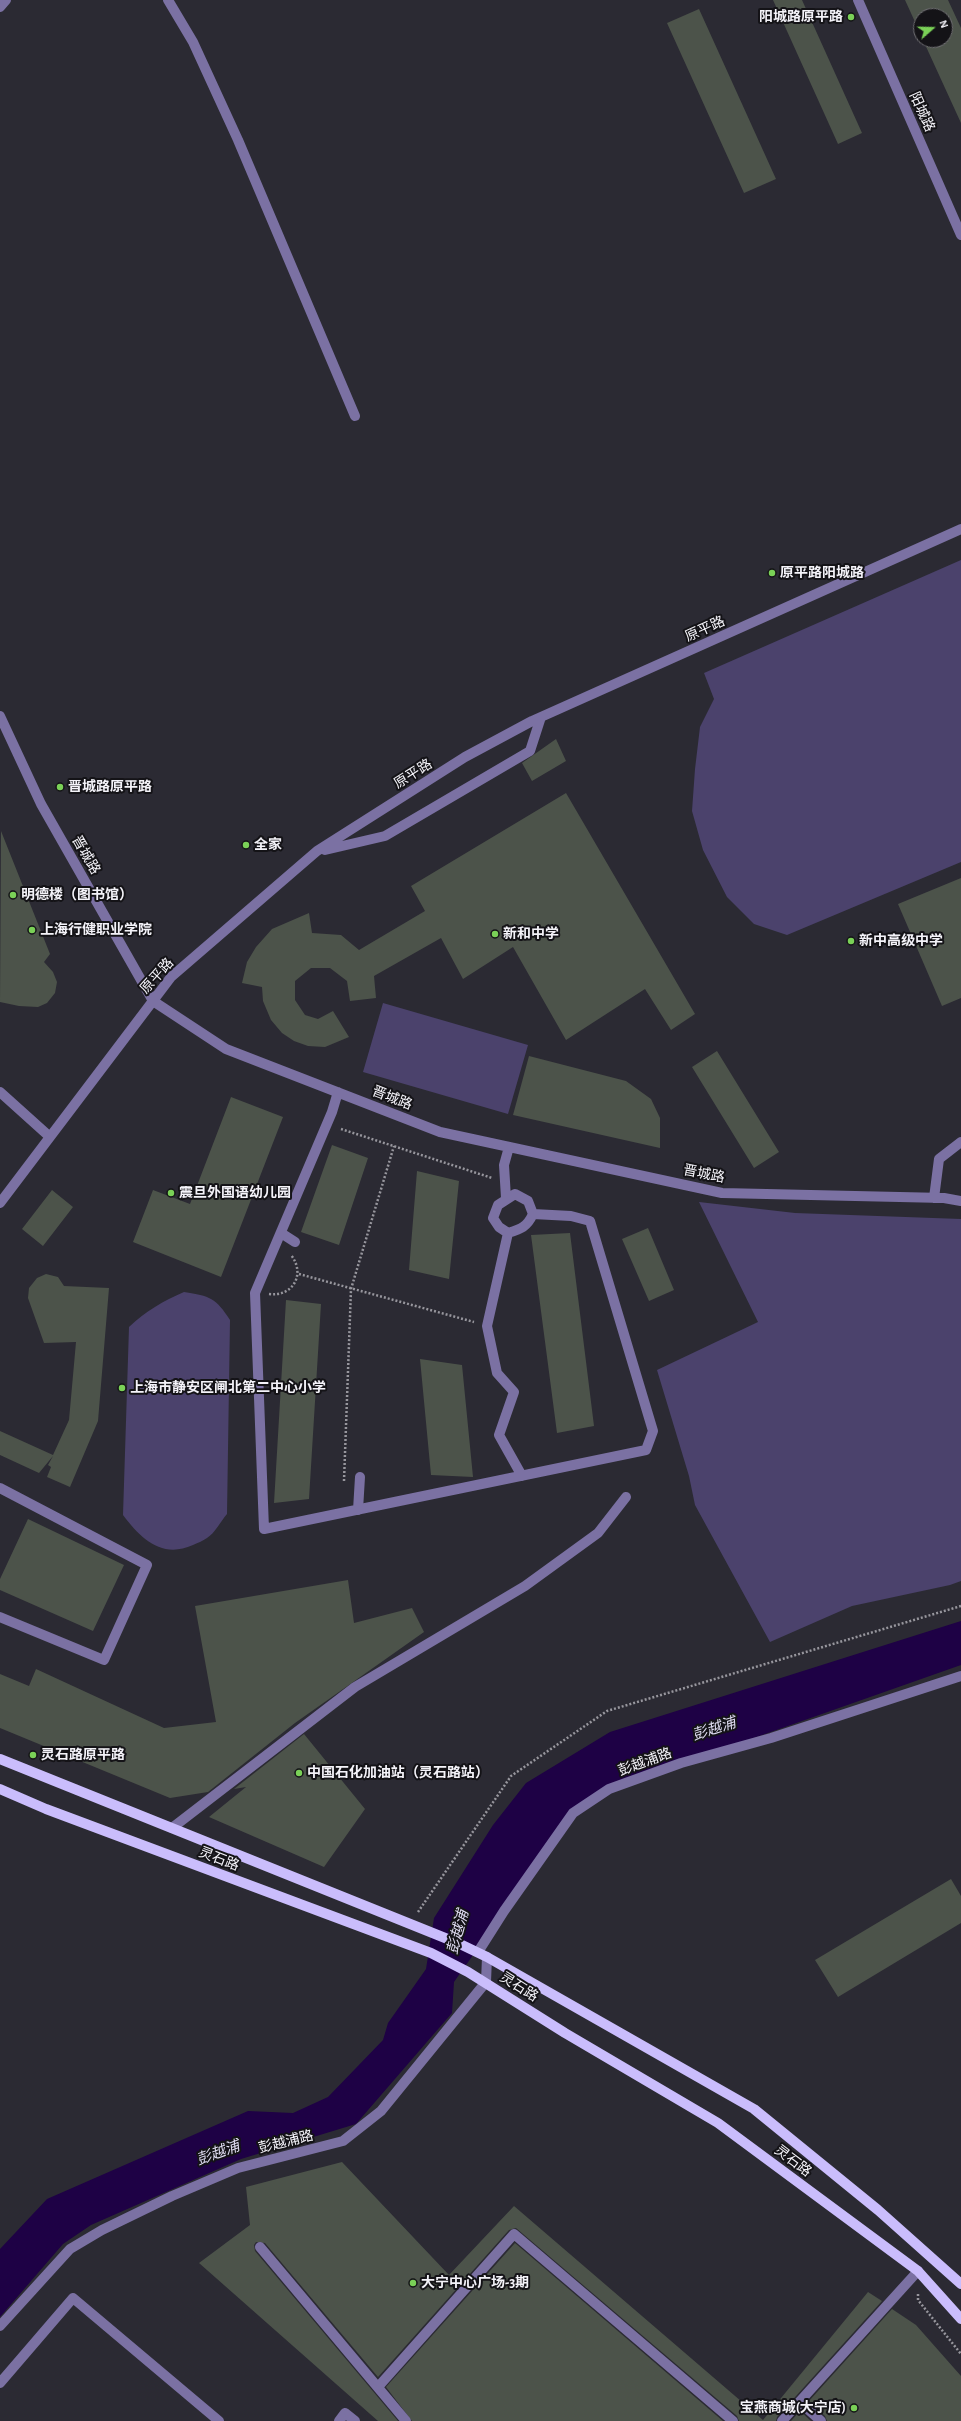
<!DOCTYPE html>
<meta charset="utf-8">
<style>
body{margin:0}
#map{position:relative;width:961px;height:2421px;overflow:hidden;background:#2b2a33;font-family:"Alegreya Sans",sans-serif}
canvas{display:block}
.north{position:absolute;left:913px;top:8px;width:40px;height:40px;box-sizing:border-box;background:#141317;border:1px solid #6e6d71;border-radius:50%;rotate:70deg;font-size:11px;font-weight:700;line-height:16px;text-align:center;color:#f4f3f9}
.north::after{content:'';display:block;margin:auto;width:14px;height:18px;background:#7ad157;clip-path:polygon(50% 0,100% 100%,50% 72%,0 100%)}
</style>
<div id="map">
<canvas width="961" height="2421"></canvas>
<div class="north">N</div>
</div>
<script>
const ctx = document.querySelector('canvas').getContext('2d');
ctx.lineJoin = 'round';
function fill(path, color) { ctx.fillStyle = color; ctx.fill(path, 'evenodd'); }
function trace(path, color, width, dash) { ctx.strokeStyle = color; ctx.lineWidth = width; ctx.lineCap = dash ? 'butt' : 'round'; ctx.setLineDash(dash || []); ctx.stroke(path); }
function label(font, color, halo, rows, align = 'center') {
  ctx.font = font + ' "Alegreya Sans","Noto Sans SC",sans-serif'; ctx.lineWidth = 4; ctx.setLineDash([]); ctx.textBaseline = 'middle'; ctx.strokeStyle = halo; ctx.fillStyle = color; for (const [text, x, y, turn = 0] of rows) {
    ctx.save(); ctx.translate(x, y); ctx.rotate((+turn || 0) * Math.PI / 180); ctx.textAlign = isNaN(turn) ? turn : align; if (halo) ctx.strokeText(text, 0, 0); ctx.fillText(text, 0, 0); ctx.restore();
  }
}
const green = new Path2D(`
 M961,560v302l-174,73 -33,-11 -27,-27 -24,-47 -11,-39 3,-42 5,-42 14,-28 -10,-26z
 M383,1003l145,42 -20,69 -145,-42z
 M699,1202l96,11 166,6v362l-11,4 -98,21 -82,36 -75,-137 -6,-29 -32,-106 101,-48z
 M184,1292c26,4 32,6 46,28l-3,194c-6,7 -12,19 -20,24 -4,3 -10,5 -14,7 -31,14 -52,-6 -70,-30l6,-188c17,-16 34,-26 55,-35z`);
const water = new Path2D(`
 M961,1621v44l-352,124 -36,24 -119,169 -2,31 -96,111 -115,35 -150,66 -28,19 -63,73v-68l47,-50 201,-88 45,2 35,-16 55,-57 5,-17 38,-54 8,-51 59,-93 33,-42 84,-51z`);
const building = new Path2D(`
 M773,0h29l60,133 -24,11z
 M905,0h43l13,28v95l-38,-83h22v-24h-24v19z
 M699,9l77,170 -32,14 -77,-170z
 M556,739l10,22 -34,20 -10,-18z
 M566,793l129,221 -24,16 -26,-41 -79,51 -53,-93 -50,32 -22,-41 -67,38 2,22 -26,3 -3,-20 -17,-13h-19l-16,13v19l10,15 13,4 15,-8 16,26 -24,10 -17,-1 -14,-5 -12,-8 -11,-13 -8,-19 -1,-14 -20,-4 5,-21 9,-15 16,-18 37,-16 3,20 29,2 18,15 66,-39 -14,-25z
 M1,831l49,123 -6,8 9,10 4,10 -2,11 -8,10 -9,4 -19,-1 -19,-4z
 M961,878v120l-19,8 -44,-102z
 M717,1051l62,101 -25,16 -62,-101z
 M529,1056l97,25 25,18 9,19v30l-147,-33z
 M231,1097l52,20 -62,160 -88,-35 20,-52 37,14z
 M332,1145l36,13 -29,87 -38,-13z
 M417,1171l42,10 -10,98 -40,-9z
 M52,1190l21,17 -30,39 -21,-17z
 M648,1228l26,62 -25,11 -27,-62z
 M570,1233l24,193 -37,7 -26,-198z
 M46,1274l12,3 6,9 45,2 -11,133 -28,66 -23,-10 4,-10 -3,-2 5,-9 -14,17 -39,-18v-24l53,24 16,-35 7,-78 -32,1 -16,-45 1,-10 8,-10z
 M286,1300l35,4 -12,195 -35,4z
 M420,1359l42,6 11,112 -42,-2z
 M28,1519l96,46 -31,66 -93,-41v-11z
 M348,1580l6,43 58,-15 12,24 -129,91 -87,69 -38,6 -170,-70v-54l29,12 7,-17 128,59 52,-6 -21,-116z
 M304,1734l61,75 -41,58 -115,-50 37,-30 -12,2z
 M951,1879l10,17v27l-123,74 -23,-37z
 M342,2162l107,113 65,-69 249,214 105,-128 14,9 -105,116 -1,4h-37l-2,-5 -221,-188 -7,2 -131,147 -113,-134 -9,-1 -2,3 1,6 143,170h-20l-179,-158 51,-38 -4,-38z
 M515,2243l208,178h-311l-26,-34z
 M892,2309l24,16 45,51v45h-134l-2,-5 -16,-15z
 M800,2411l11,10h-20z`);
const path = new Path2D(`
 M341,1129l151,49
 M299,1274l175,48
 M269,1294c24,3 37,-20 22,-39
 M344,1481l7,-192 43,-143
 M418,1912l93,-136 96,-65 354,-105
 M918,2294v6l43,54`);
const minor = new Path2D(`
 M168,0l25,42 45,98 117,276
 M858,0l103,235
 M0,7l6,-7
 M0,716l41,88 112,197 73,48 214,83 282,61 222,5 17,3
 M325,850l60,-14 145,-85 11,-34
 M0,1092l50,45
 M338,1092l-6,20 -77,181 9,236 382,-79 7,-19 -63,-210 -19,-5 -38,-2
 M515,1194l13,7 5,13c-6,13 -12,15 -25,19l-9,-6 -6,-9 5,-13z
 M506,1198l-2,-33 5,-18
 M934,1198l5,-39 22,-17
 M0,1203l171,-226 146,-126 148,-94 67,-36 429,-192
 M281,1233l14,9
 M508,1233l-21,93 10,47 17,19 -15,43 23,41
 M0,1488l147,77 -43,95 -104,-43
 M358,1510l2,-33
 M172,1828l183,-141 170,-101 73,-53 28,-36
 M478,1952l26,-41 69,-98 36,-24 72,-26 90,-25 190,-62
 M260,2247l146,174
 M0,2326l70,-77 32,-19 70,-34 66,-28 105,-27 38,-30 105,-129 1,-25
 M0,2383l73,-85 146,123
 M378,2387l136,-153 219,187
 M800,2402l21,19
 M339,2421l6,-8 10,8
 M782,2421l136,-150`);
const major = new Path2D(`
 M0,1759l460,185 27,13 267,152 124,101 83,74
 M0,1789l46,20 385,144 37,19 97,61 153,90 200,148 43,48`);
const markers = [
 [851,17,4,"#7ad157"],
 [772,573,4,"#7ad157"],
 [60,787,4,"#7ad157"],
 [246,845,4,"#7ad157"],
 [13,895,4,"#7ad157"],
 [32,930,4,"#7ad157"],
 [495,934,4,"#7ad157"],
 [851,941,4,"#7ad157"],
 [171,1193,4,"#7ad157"],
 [122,1388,4,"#7ad157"],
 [33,1755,4,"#7ad157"],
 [299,1773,4,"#7ad157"],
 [413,2283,4,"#7ad157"],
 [854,2408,4,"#7ad157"]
];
const poiNames = [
 ["阳城路原平路",843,17,"right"],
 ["原平路阳城路",780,573],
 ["晋城路原平路",68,787],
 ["全家",254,845],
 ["明德楼（图书馆）",21,895],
 ["上海行健职业学院",40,930],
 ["新和中学",503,934],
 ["新中高级中学",859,941],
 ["震旦外国语幼儿园",179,1193],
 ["上海市静安区闸北第二中心小学",130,1388],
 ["灵石路原平路",41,1755],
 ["中国石化加油站（灵石路站）",307,1773],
 ["大宁中心广场-3期",421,2283],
 ["宝燕商城(大宁店)",846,2408,"right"]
];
const streetNames = [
 ["阳城路",922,112,66],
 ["原平路",705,629,-24],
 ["原平路",413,774,-32],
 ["晋城路",86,855,60],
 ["原平路",157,976,-48],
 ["晋城路",392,1098,21],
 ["晋城路",704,1174,11],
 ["彭越浦路",645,1762,-20],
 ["灵石路",219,1859,21],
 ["灵石路",519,1987,32],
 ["彭越浦路",286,2142,-14],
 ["灵石路",793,2161,37]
];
const waterNames = [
 ["彭越浦",714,1729,-18],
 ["彭越浦",458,1932,-75],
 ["彭越浦",218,2153,-20]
];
fill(green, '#4b426c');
fill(water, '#1e0145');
fill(building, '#4c534a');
trace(path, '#97969d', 2.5, [2, 2]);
trace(minor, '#7b71a3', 10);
trace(major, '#cabdfc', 10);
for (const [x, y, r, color] of markers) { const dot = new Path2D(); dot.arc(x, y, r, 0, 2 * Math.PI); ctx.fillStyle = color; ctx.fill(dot); trace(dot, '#141317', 1.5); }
label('bold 14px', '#f4f3f9', '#141317', poiNames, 'left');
label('14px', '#f4f3f9', '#141317', streetNames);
label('italic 15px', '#dfdcf1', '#141317', waterNames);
</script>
